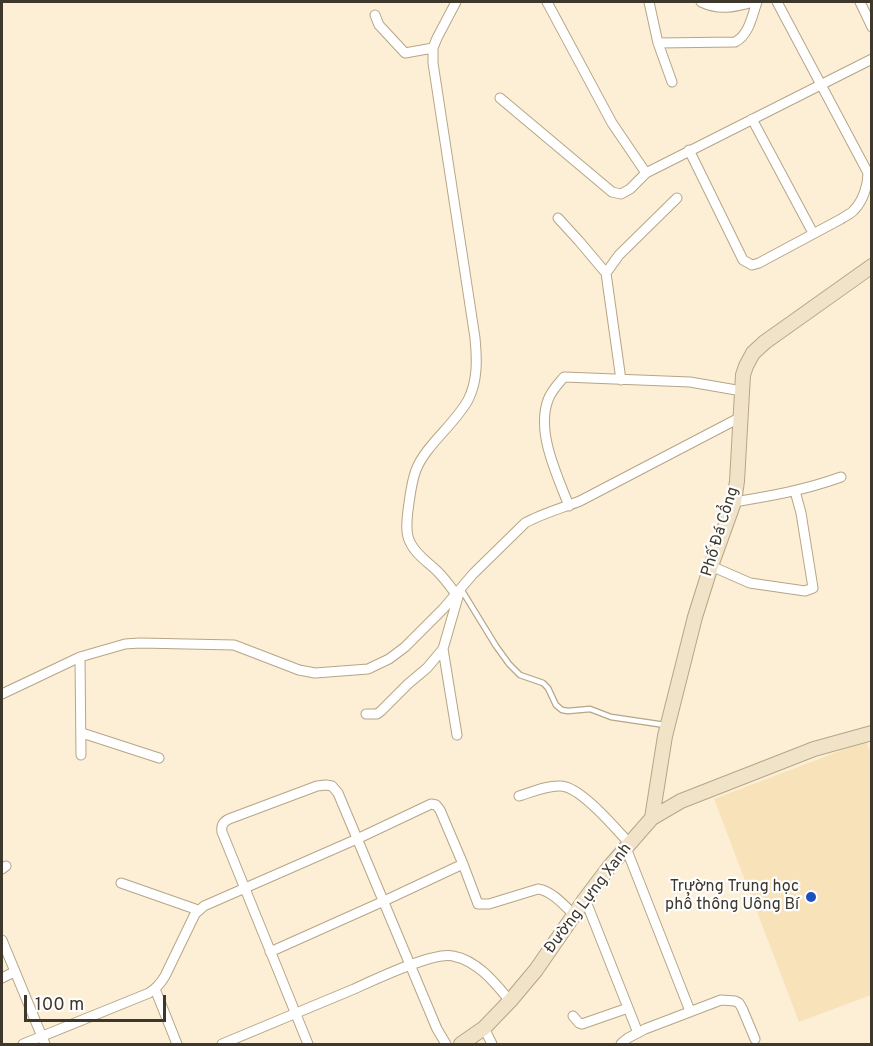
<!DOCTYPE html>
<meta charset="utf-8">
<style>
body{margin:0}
#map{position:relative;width:873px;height:1046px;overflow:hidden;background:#fdefd5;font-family:Overpass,sans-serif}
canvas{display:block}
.frame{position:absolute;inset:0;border:3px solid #3e372b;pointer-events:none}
.scale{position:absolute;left:24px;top:995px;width:142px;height:27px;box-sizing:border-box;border:3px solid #3e372b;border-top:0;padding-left:8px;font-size:18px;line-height:21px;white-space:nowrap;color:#3e372b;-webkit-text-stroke:4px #fefefe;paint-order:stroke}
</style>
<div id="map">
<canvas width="873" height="1046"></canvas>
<div class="frame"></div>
<div class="scale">100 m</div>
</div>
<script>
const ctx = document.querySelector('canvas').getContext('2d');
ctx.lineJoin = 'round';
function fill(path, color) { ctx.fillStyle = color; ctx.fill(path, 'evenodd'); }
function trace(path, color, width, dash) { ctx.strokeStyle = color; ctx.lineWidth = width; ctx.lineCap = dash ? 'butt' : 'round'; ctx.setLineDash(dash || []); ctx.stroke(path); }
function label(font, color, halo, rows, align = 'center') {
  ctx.font = font + ' Overpass,sans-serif'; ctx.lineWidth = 4.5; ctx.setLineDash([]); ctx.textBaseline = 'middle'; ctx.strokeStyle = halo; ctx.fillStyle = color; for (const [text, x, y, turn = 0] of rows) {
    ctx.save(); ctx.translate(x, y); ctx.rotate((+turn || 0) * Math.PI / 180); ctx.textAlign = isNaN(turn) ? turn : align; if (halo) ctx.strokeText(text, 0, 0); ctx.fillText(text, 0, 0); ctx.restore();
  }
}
const built = new Path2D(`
 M866,741l6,15 -1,239 -72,27 -85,-223z`);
const lane = new Path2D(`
 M461,589l35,57 13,18 11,11 23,8 5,5 8,17 6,5 6,1 22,-2 21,8 54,8`);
const street = new Path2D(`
 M547,2l65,121 34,50
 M649,2l9,41 14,39
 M701,2c19,9 33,5 52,0
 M860,2l12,25
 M375,15l4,10 26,28 28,-5
 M658,43l77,-1c14,-7 17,-26 22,-40
 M500,98l112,94 9,2 9,-5 16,-16 226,-114
 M752,119l61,114
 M689,150l54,110 9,5 7,-2 82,-44c4,-3 10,-5 13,-9 9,-9 14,-25 14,-37l-91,-171
 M558,218l21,23 27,32 15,107
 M606,273l13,-18 58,-57
 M734,502c37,-6 71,-12 107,-25
 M569,506c-12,-31 -33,-74 -21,-106 3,-9 10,-16 16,-23l126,5 52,9
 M711,566l39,17 55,8 8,-3 -12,-75 -6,-22
 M455,593c-5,-7 -11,-15 -17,-21 -9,-9 -23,-18 -28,-30 -5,-9 -3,-22 -2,-32 2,-13 3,-27 8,-40 9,-24 39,-46 52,-70 10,-19 9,-42 7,-62l-42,-275v-15l4,-10 19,-36
 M443,649l14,86
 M80,657l1,98
 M2,694l78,-37 45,-13 15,-1 94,2 65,25 16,3 53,-4 21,-10 16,-12 38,-38 30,-35 52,-51c16,-9 37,-15 55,-22l161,-84
 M366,714h11l4,-3 27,-27 19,-16 16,-19 17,-59
 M82,733l77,25
 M519,796c13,-4 28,-11 42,-10 20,1 55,43 69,58
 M626,848l64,163
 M2,869l4,-3
 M121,883l77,27
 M585,899l53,134
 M2,940l43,104
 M270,952l114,-51 79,-37
 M2,978l12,-6
 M155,989l22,55
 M573,1016l6,7 3,1 46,-16
 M484,1028l8,16
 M23,1044l126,-51c8,-5 12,-10 16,-17l30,-62 9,-8 153,-67 74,-35 5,1 4,5 23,54 15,40h11l49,-15c14,2 26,16 36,26
 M222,1044c44,-18 88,-37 132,-55 20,-9 80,-38 99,-33 25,5 42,27 57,45
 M308,1044l-86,-212c-1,-7 1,-10 7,-13l88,-33 9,-1 6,1 6,7 99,236 9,15
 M621,1044l2,-2 5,-4 17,-9 76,-29 14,1 4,2 3,5 13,31`);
const secondary = new Path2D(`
 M652,818l13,-82 30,-119 16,-51 23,-64 3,-21 6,-106 3,-9 7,-13 12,-11 107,-76
 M461,1044l23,-16 26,-27 26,-31 49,-71 25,-33 42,-48 29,-17 133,-52 58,-16`);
const markers = [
 [811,897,6,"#1d50bd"]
];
const streetNames = [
 ["Phố Đá Cổng",721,532,-73],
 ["Đường Lựng Xanh",589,899,-53]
];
const poiNames = [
 ["Trường Trung học",799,888],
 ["phổ thông Uông Bí",799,906]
];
fill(built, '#f7e2ba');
trace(lane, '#b6a587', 7);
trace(street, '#b6a587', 11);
trace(secondary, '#b6a587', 16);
trace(lane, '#fff', 4.5);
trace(street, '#fff', 9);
trace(secondary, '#f0e3c8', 14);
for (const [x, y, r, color] of markers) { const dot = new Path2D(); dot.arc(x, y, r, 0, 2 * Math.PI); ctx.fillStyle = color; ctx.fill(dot); trace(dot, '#fefefe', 2); }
label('16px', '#3e372b', '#fefefe', streetNames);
label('16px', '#3e372b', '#fefefe', poiNames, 'right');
</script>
